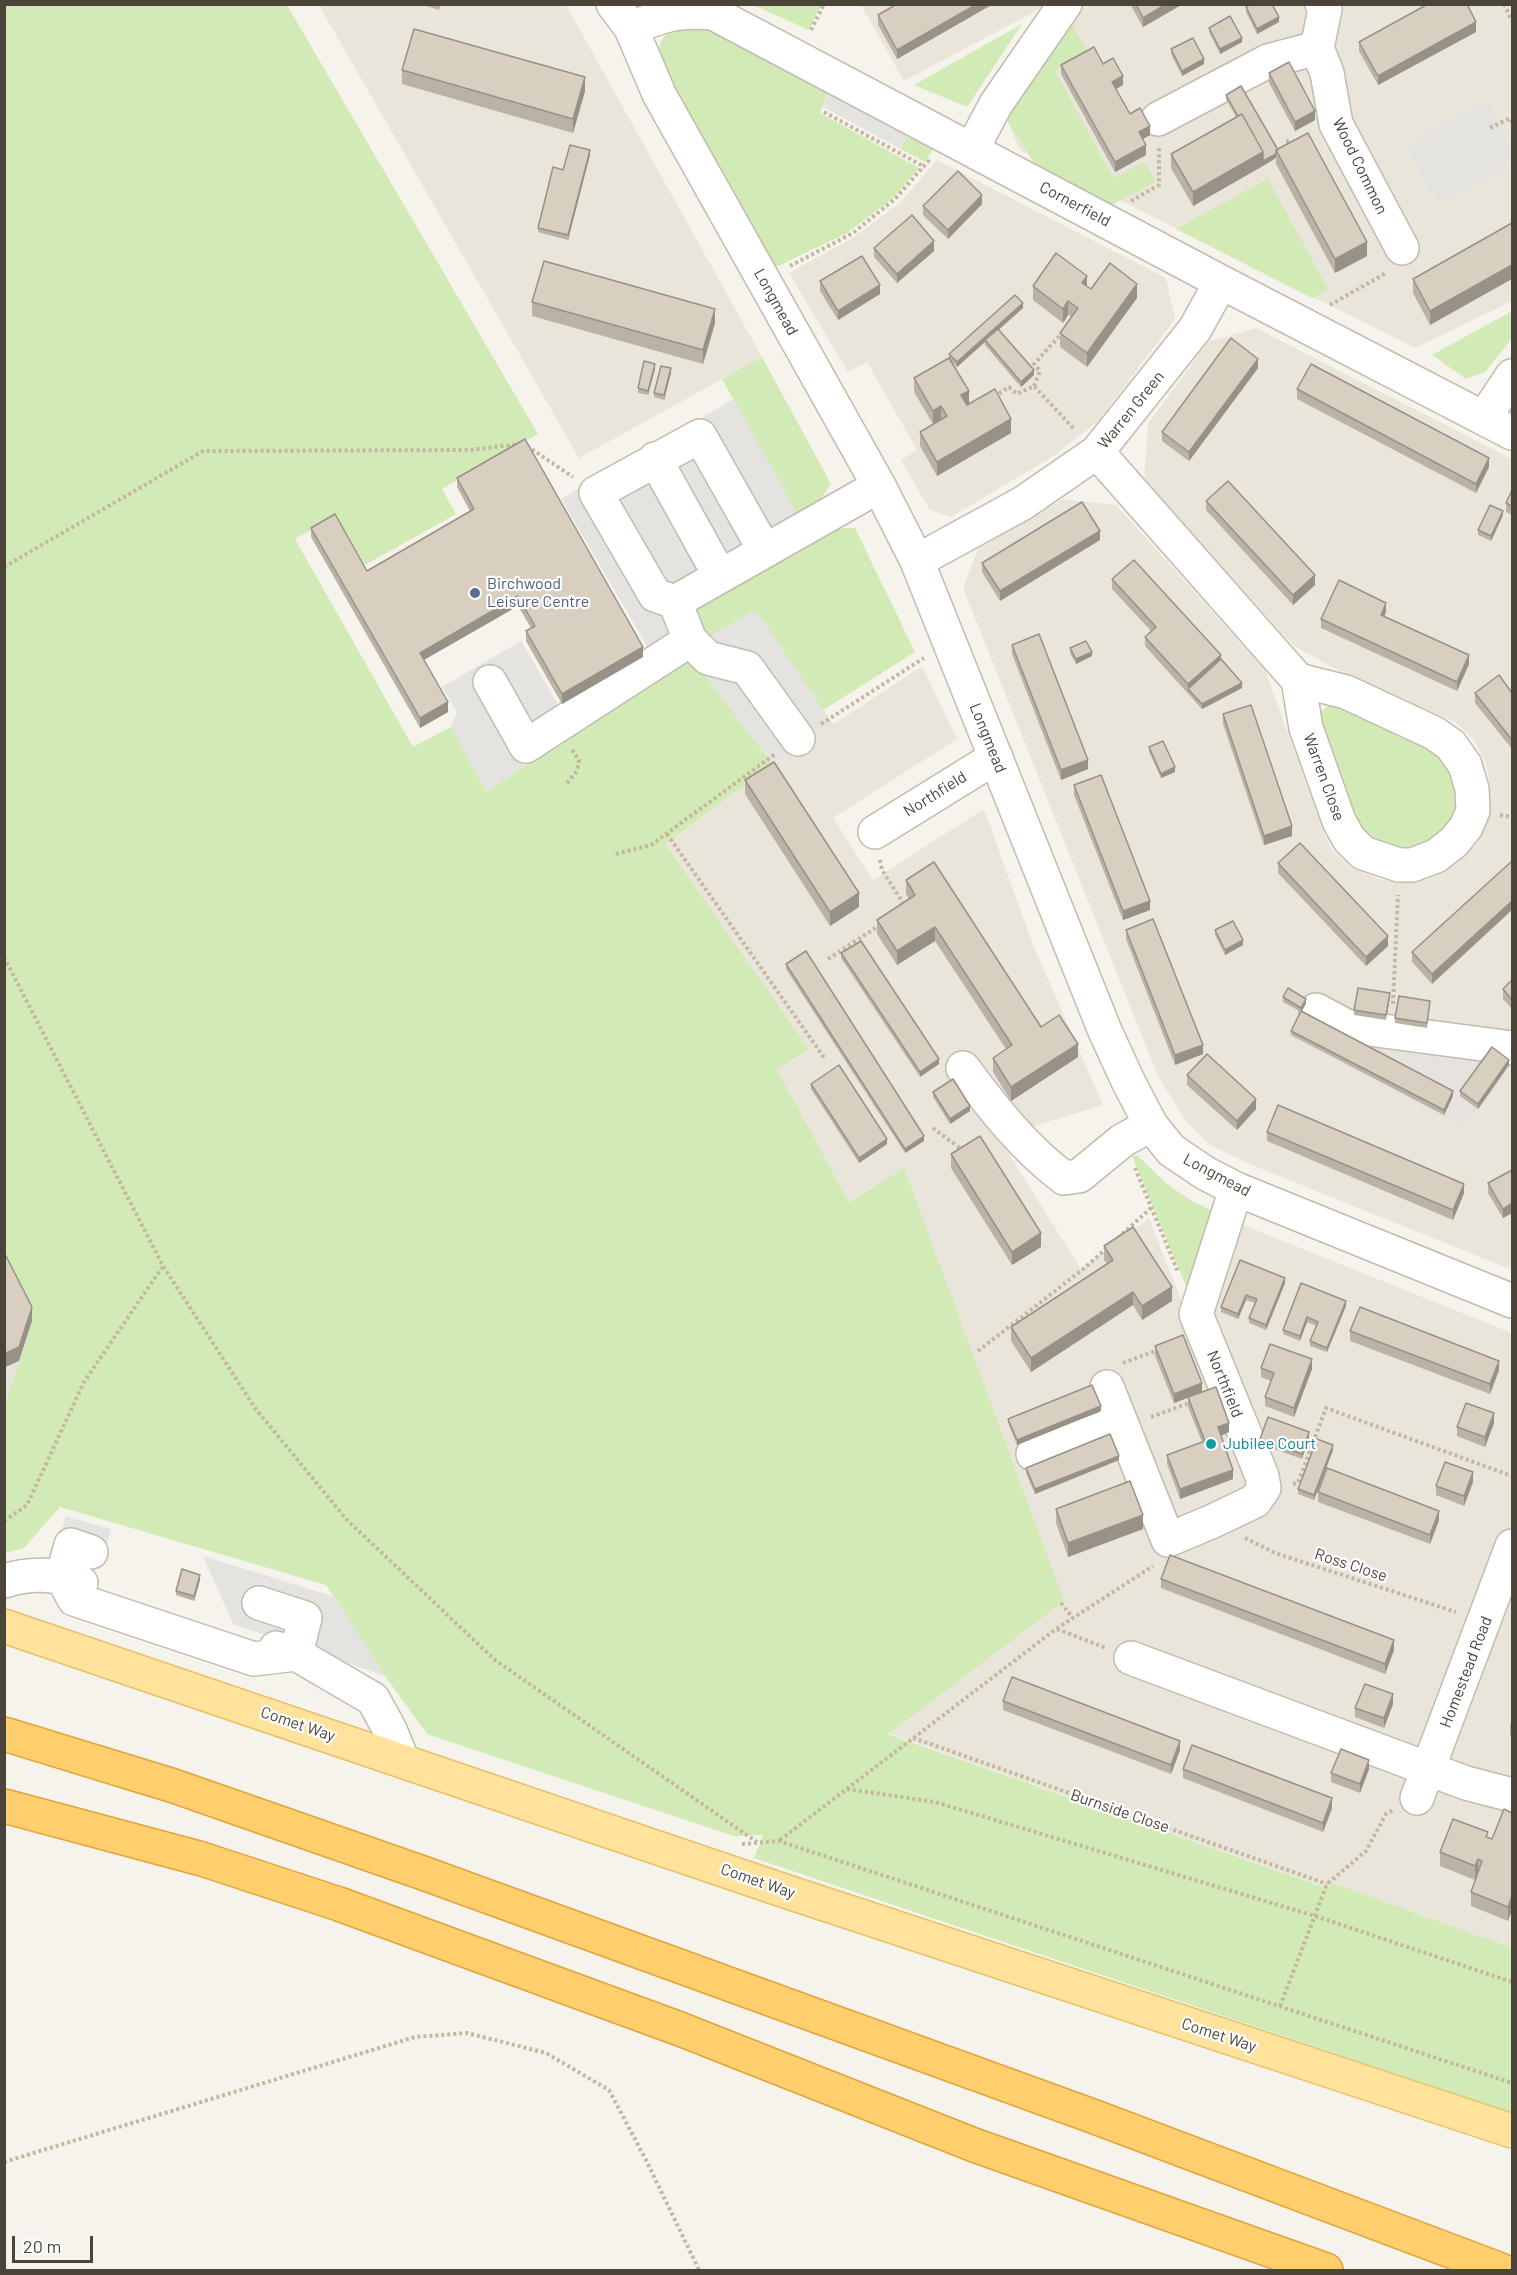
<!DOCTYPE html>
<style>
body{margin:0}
#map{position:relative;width:1517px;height:2275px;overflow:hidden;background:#f6f3ec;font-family:Barlow,sans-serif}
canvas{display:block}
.frame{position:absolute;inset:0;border:6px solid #4b4439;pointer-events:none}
.scale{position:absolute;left:12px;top:2236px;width:81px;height:27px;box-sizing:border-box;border:3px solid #4b4439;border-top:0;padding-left:8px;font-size:18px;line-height:21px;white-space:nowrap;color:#4b4439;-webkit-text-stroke:4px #fff;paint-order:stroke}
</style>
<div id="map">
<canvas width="1517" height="2275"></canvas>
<div class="frame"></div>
<div class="scale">20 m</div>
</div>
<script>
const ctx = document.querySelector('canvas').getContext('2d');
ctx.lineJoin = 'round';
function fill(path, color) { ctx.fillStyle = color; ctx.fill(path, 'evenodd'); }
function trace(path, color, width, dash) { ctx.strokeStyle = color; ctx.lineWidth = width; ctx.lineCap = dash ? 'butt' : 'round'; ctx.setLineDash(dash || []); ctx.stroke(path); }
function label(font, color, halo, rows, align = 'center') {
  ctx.font = font + ' Barlow,sans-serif'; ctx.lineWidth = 4.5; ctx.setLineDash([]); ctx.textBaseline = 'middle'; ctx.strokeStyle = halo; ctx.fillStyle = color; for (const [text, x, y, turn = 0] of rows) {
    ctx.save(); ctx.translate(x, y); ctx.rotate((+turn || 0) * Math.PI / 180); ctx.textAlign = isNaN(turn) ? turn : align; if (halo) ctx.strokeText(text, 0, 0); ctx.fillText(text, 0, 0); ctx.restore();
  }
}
const residential = new Path2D(`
 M319,5h247l196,352 -183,101z
 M861,5h651v296l-97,47 -395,-198 -13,-30 64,-97 -28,-16 -139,74z
 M937,160l229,118 9,41 -76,101 -44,35 -104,62 -21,-7 -29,-50 16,-10 -50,-88 -19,10 -59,-99 62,-34 49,-36z
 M1256,328l256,131v582l-83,-16 3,-20 -76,-13 -4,18 -65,26 157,83 20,8 48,-56v199l-260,-105 -42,-20 -24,-24 -28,-45 -195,-488 15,-39 85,-50 53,6 149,165 59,163 9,18 19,17 27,11 26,4 22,-4 30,-16 20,-19 11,-23 2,-33 -4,-24 -11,-22 -18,-19 -122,-54 -42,-24 -149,-163 4,-58 60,-82z
 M922,666l35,73 -124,79 40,62 111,-71 49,136 70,160 -105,32 83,132 68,-51 43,110 21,-8 30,-95 269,108v615l-179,-65 -3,6 -442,-156 16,-564 -55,35 -73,-136 33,-19 -145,-205 109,-80z`);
const industrial = new Path2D(`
 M1357,992l75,13 -3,20 83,16v30l-48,56 -20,-8 -157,-83 29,-41 36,15z`);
const green = new Path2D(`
 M5,5h282l251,429 -96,55 14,25 -91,51 -29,-49 -41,23 118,208 38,-20 36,65 201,-139 85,111 -108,80 144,205 -32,20 72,134 55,-35 160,433 -176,133 441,155 4,-6 179,65v165l-758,-255 9,-23 -29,1 -307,-102 -42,-58 -59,-91 -266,-78 -36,41 -19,5v-149l27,-83 -27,-55z
 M753,5h68l-12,25z
 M1068,17l20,36 -33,18 58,107 32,-16 11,20 -45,23 -75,-39 -30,-48z
 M1022,24l-55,83 -53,-22z
 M679,25l40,4 105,55 4,10 -8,19 99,55 -26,30 -46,35 -75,36 -110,-199c-6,-21 -4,-34 17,-45z
 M918,135l16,13 -9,14 -24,-13 5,-11z
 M1268,179l60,110 -16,9 -136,-69z
 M1512,311v27l-27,34 -19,7 -34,-24z
 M762,357l69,127 -15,22 -18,10 -76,-137z
 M827,528h28l60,124 -92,58 -67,-99 -47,26 -19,-32z
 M1341,705l97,40 17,20 5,47 -12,18 -38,24 -26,-5 -35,-30 -32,-104 11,-9z
 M1137,1155l30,29 25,17 25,12 -29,78 -56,-135z`);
const parking = new Path2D(`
 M824,84l94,51 -12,3 -5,11 -78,-42 5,-12z
 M1487,101l25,48v15l-74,40 -32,-58z
 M734,399l76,138 -120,68 19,32 47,-27 77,114 -60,40 -85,-111 -201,139 -36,-65 6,-15 -15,-25 79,-46 43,74 89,-59 -92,-157z
 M19,1361l-14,43v-36z
 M66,1516l45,13 -11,40 -46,-13z
 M203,1556l132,41 50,79 -152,-52z`);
const path = new Path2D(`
 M1504,4l8,17
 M811,30l13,-26
 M824,112l101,55
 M1490,128l20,-10 2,4
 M1286,141l11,1
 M1131,201l28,-16v-38
 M790,266l63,-33 42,-34 35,-40
 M1330,305l56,-32
 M1034,386l6,-15 -6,-7 29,-32
 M994,397l15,-10 8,7 17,-8 41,44
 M527,446l46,31
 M4,567l199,-116 267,-1 50,-6
 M821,724l103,-66
 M567,783l10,-12 2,-11 -7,-10
 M1500,815l12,2
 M667,834l158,225
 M616,854l35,-9 124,-91
 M880,860l2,10 23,36
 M4,957l159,309 92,142 91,111 149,141 262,182
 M828,959l52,-34
 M1393,1004l5,-109
 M933,1128l28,21 3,-1
 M1135,1168l43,104
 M1118,1238l33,-30
 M978,1351l104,-81 24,-21
 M1123,1363l35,-13
 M1151,1417l41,-15
 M1293,1484l5,-1 28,-75 186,68
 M4,1521l23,-16 57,-123 79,-116
 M1245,1538l30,15 181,59
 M1061,1603l12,15
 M1057,1629l49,19
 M913,1738l414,146
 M847,1789l88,13 380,114 197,66
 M780,1840l276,-211 97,-63
 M742,1844l37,-3 733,242
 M1280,2006l47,-122 39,-33 20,-37 7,-4
 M4,2162l411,-125 52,-4 79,20 63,37 37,70 53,110`);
const minor = new Path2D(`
 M613,4l18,24 28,66 220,392 38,75 188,470 24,52 22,42 20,25 34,23 31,16 276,112
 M1322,4l3,5 -8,39 10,25 9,51 66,124
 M631,28c33,-13 47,-18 82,-15l508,269 291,151
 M1158,119l110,-58 49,-13
 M972,149l24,-45 69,-100
 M1484,418l28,-42
 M1097,452l201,228 48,12 88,41 17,12 14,20 7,24 1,22 -7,16 -12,15 -18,14 -24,9h-13l-36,-12 -14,-14 -10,-18 -33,-93 -8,-48
 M655,459l65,117
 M765,551l-65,-115 -104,57 59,102 20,7 204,-116
 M917,561l106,-58 74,-51 98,-123 26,-47
 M690,640l18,18 39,10 51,71
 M490,682l36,64 164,-106 -15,-38
 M875,832l121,-75
 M1316,1010l30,16 166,22
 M963,1068c30,40 60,79 101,110l15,-2 44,-36 28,-15
 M1107,1387l61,153 45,-19 42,-20 9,-13 -2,-12 -66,-162 40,-125
 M1033,1454l88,-32
 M91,1552l-20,-7 -9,31 12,23 180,60 42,-5 77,45 17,31 12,29
 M4,1581c28,-9 50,-7 77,2
 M259,1603l46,15 -9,36 -20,-6
 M1131,1658l335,125 46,12
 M1417,1798l95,-252`);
const major = new Path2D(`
 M4,1626l775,263 733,242`);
const highway = new Path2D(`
 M4,1734l170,52 249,87 672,244 406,153
 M4,1806l198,53 137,45 341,125 294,116 352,125`);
const wall = new Path2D(`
 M420,4h21l-2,6z
 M993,4l-96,55 -19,-34v-10z
 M1130,4h53l-40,23z
 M1246,7l33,15 -22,12 -11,-22z
 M1209,28l33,14 -22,12 -11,-22z
 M1476,32l-98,53 -19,-34v-9z
 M1171,49l33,15 -22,12 -11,-22z
 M1103,64l20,21 -7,4 14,25 20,21 -7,4 3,16 -31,17 -54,-98v-9z
 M402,70l183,21 -12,42 -171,-49z
 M1269,73l46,47 -20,11 -26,-48z
 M1226,95l52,55 89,106 -32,17 -59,-109v-6l-83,48 -22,-38v-14l65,-37 -10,-18z
 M590,155l-22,85 -30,-8v-4l25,-58z
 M982,204l-34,35 -25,-24v-9z
 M1512,223l-82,102 -17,-32v-14z
 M874,248l60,3 -37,32 -23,-26z
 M820,281l60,13 -42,26 -18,-29z
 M1033,286h54l4,3 46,9 -50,69 -27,-20v-14l12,-16 -4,-2 -5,8 -30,-23z
 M532,302l183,21 -12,41 -171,-48z
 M1023,308l-24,21 35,46 -13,12 -36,-42v-3l-28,25 -6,-6 18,43 42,29 -74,43 -17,-30v-14l13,-8 -19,-32v-14l35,-20v-4z
 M1258,368l-69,93 -27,-20v-9z
 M655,369l-7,26 -10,-2v-5z
 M671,373l-7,27 -10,-3v-4z
 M1297,389l192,78 -13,26 -179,-94z
 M457,478l186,179 -81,47 -36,-63v-10l5,-3 -13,-22 -94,54 24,52 -28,16 -109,-191v-9l56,43 103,-60 -13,-24z
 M1512,490v25l-6,-3v-9z
 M1206,501l109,84 -22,20 -87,-95z
 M1503,515l-12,26 -13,-6v-5z
 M1100,540l-100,61 -18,-29v-9z
 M1112,579l109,80 21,29 -40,21 -57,-63v-9l6,-6 -39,-42z
 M1386,612l-2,5 85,47 -12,27 -136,-63v-9z
 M1012,645l76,124 -27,11 -49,-126z
 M1070,648l22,8 -16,8 -6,-11z
 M1475,693h37v56l-37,-46z
 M1223,714l69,122 -28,9 -41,-121z
 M1149,747l26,25 -14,6 -12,-26z
 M745,780l114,127 -29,19 -85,-132z
 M1074,785l76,125 -27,10 -49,-125z
 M1512,861l-80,123 -20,-22v-10z
 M1278,863l110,83 -22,20 -88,-93z
 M906,880l135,147 37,30 -67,44 -18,-29v-14l13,-9 -71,-108 -38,24 -20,-31v-14l32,-21 -3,-5z
 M1126,930l77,124 -28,11 -49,-126z
 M1215,930l28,15 -18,10 -10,-20z
 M841,953l98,111 -19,13 -79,-119z
 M786,964l138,177 -19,12 -119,-184z
 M1512,980v29l-9,-10v-10z
 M1283,997l23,6 -4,9 151,84 -9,19 -153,-80v-4l10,-19 -18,-10z
 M1390,998l-4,22 -32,-5v-5z
 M1430,1006l-3,22 -32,-5v-5z
 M1509,1065l-31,44 -18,-13v-5z
 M1187,1075l69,34 -19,21 -50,-45z
 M811,1084l76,60 -28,19 -48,-74z
 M933,1092l37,19 -20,13 -17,-27z
 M1267,1132l197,61 -11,27 -186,-79z
 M951,1154l90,93 -29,18 -61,-97z
 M1512,1170v43l-9,5 -15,-25v-10z
 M1104,1246l68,55 -30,19 -9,-15 -102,67 -20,-31v-14l96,-63 -3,-4z
 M1240,1260l45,23 -19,47 -17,-7v-5l6,-15 -9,-3 -8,19 -17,-7v-5z
 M1301,1283l45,23 -19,46 -17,-6v-5l6,-15 -9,-4 -7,19 -17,-7v-4z
 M1350,1331l149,39 -9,24 -140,-53z
 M1155,1346l47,46 27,40 -8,4 12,43 -53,20 -13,-35v-9l35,-13 -14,-35v-9l-14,5 -19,-47z
 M1261,1368l51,1 -18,48 -29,-11v-9l6,-16 -10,-4z
 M1101,1411l-84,34 -9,-22v-4z
 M1494,1423l-9,24 -28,-11v-9z
 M1309,1437l-7,22 -42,-15v-5z
 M1333,1450l-19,50 -16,-6v-5z
 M1119,1460l-84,34 -9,-21v-5z
 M1473,1482l-9,24 -28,-11v-9z
 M1318,1492l121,28 -9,24 -112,-42z
 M1056,1509l87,20 -75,28 -12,-34z
 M1161,1579l233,71 -9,24 -224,-86z
 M200,1580l-6,21 -18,-6v-4z
 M1003,1701l177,49 -9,24 -168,-64z
 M1393,1704l-9,24 -29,-11v-9z
 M1512,1719v17l-2,-1v-10z
 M1183,1769l149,39 -9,24 -140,-54z
 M1369,1769l-9,24 -29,-11v-9z
 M1512,1813l-4,108 -37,-15v-14l4,-12 -35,-14v-14l48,-15 4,2z`);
const shadedWall = new Path2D(`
 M977,4h16l-96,55v-9z
 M1166,4h17l-40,23v-9z
 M1279,17v5l-22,12v-5z
 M1476,22v10l-98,53v-9z
 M1242,38v4l-22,12v-5z
 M1204,59v5l-22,12v-5z
 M1123,76v9l-11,6v-9z
 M585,77v14l-12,42v-14z
 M1315,111v9l-20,11v-9z
 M1150,126v9l-11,6v-9z
 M1146,145v10l-31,17v-10z
 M590,150v5l-22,85v-5z
 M1263,152v14l-70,40v-14z
 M1276,154v4l-13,8v-5z
 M982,195v9l-34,35v-9z
 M934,241v10l-37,32v-9z
 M1367,242v14l-32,17v-14z
 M1512,265v14l-82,46v-14z
 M1087,276v14l-5,-7z
 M1137,284v14l-50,69v-14z
 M880,285v9l-42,26v-9z
 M1068,301v14l-5,8v-14z
 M1023,303v5l-66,59v-5z
 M715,309v14l-12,41v-14z
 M1258,359v9l-69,93v-9z
 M655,364v5l-7,26v-4z
 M671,368v5l-7,27v-5z
 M1034,370v5l-13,12v-5z
 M969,391v14l-8,4v-14z
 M941,406v14l-8,5v-14z
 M1011,419v14l-74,43v-14z
 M1489,458v9l-13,26v-9z
 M1503,511v4l-12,26v-5z
 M1100,531v9l-100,61v-10z
 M1315,575v10l-22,20v-10z
 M518,596v10l-98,56v-9z
 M1386,603v9l-5,12v-9z
 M643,647v10l-81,47v-10z
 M1092,652v4l-16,8v-5z
 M1221,655v9l-33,25v-5z
 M1469,655v9l-12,27v-9z
 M1242,683v5l-40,21v-5z
 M448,702v10l-28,16v-10z
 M1088,760v9l-27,11v-10z
 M1175,767v5l-14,6v-4z
 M1292,826v10l-28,9v-9z
 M859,893v14l-29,19v-14z
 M1150,901v9l-27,10v-9z
 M1512,901v9l-80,74v-10z
 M935,927v14l-38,24v-14z
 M1388,936v10l-22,20v-9z
 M1243,940v5l-18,10v-5z
 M1306,999v4l-5,9v-4z
 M1078,1044v13l-67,44v-14z
 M1203,1045v9l-28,11v-10z
 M939,1059v5l-19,13v-5z
 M1509,1060v5l-31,44v-5z
 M1453,1091v5l-9,19v-5z
 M1256,1099v10l-19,21v-9z
 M970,1106v5l-20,13v-5z
 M924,1136v5l-19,12v-4z
 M887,1139v5l-28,19v-5z
 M1464,1184v9l-11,27v-10z
 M1512,1203v10l-9,5v-9z
 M1041,1233v14l-29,18v-13z
 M1285,1278v5l-19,47v-5z
 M1172,1287v14l-30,19v-14z
 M1133,1292v13l-102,67v-14z
 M1246,1295v5l-8,19v-5z
 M1346,1301v5l-19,46v-4z
 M32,1307v14l-13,40 -15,7v-14z
 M1307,1317v5l-7,19v-5z
 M1312,1359v10l-18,48v-9z
 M1499,1361v9l-9,24v-10z
 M1202,1383v9l-28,11v-9z
 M1101,1406v5l-84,34v-5z
 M1494,1413v10l-9,24v-10z
 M1229,1423v9l-11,5v-10z
 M1309,1432v5l-7,22v-5z
 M1333,1445v5l-19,50v-5z
 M1119,1456v4l-84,34v-5z
 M1233,1470v9l-53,20v-10z
 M1473,1472v10l-9,24v-10z
 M1439,1511v9l-9,24v-9z
 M1143,1515v14l-75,28v-14z
 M200,1575v5l-6,21v-5z
 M1394,1640v10l-9,24v-10z
 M1393,1694v10l-9,24v-10z
 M1180,1741v9l-9,24v-9z
 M1369,1760v9l-9,24v-9z
 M1332,1798v10l-9,24v-9z
 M1478,1859v14l-3,7v-14z
 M1512,1896v14l-4,11v-14z`);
const building = new Path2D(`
 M897,4h80l-80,46 -19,-35z
 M1136,4h30l-23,14z
 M1251,4h21l7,13 -22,12 -11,-22z
 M1428,4h39l9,18 -98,54 -19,-34z
 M1230,16l12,22 -22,11 -11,-21z
 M414,29l171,48 -12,42 -171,-49z
 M1193,38l11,21 -22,12 -11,-22z
 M1094,47l9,17 10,-6 10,18 -11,6 18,32 10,-6 10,18 -11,6 7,13 -31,17 -54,-97z
 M1289,62l26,49 -20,11 -26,-49z
 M1241,86l37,64h-2v4l-13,7v-9l-21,-38 -4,2 -12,-21z
 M1242,114l21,38 -70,40 -22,-38z
 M1308,133l59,109 -32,17 -59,-109z
 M570,145l20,5 -22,85 -30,-7 15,-61 10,3z
 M958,171l24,24 -34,35 -25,-24z
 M912,215l22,26 -37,33 -23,-26z
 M1512,223v42l-82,46 -17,-32z
 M1056,253l31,23 -5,7 9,6 19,-26 27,21 -50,69 -27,-20 18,-25 -10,-7 -5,8 -30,-23z
 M862,256l18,29 -42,26 -18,-30z
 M544,261l171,48 -12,41 -171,-48z
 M1015,295l8,8 -66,59 -8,-8z
 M998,329l36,41 -13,12 -36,-42z
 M1231,338l27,21 -69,93 -27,-20z
 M949,358l20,33 -8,4 6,10 28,-16 16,30 -74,43 -17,-30 27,-16 -6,-10 -8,5 -19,-33z
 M644,361l11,3 -7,27 -10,-3z
 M1311,364l178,94 -13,26 -179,-95z
 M661,366l10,2 -7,27 -10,-2z
 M525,439l118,208 -81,47 -36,-63 9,-5 -17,-30 -98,57 28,49 -28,16 -109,-190 24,-14 32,57 107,-62 -17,-31z
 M1228,481l87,94 -22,20 -87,-94z
 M1512,490v16l-6,-3z
 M1082,502l18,29 -100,60 -18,-28z
 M1490,505l13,6 -12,25 -13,-6z
 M1134,560l87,95 -33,29 -43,-47 11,-10 -44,-48z
 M1339,580l47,23 -5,12 88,40 -12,27 -136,-63z
 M1039,634l49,126 -27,10 -49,-125z
 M1086,641l6,11 -16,7 -6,-11z
 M1221,659l21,24 -40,21 -14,-15z
 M1499,675l13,18v47l-37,-47z
 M1251,705l41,121 -28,10 -41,-122z
 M1163,741l12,26 -14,7 -12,-27z
 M774,762l85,131 -29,19 -85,-132z
 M1101,775l49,126 -27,10 -49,-126z
 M1300,843l88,93 -22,21 -88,-94z
 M1512,861v40l-80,73 -20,-22z
 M934,862l107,165 18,-12 19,29 -67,43 -18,-29 19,-13 -77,-118 -38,24 -20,-31 38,-25 -9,-15z
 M1153,919l50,126 -28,10 -49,-125z
 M1233,921l10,19 -18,10 -10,-20z
 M861,941l78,118 -19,13 -79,-119z
 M806,951l118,185 -19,13 -119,-185z
 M1512,980v20l-9,-11z
 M1288,988l18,11 -5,9 -18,-11z
 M1358,988l32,5 -4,22 -32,-5z
 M1399,996l31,5 -3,22 -32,-5z
 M1301,1011l152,80 -9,19 -153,-79z
 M1492,1047l17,13 -31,44 -18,-13z
 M1207,1054l49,45 -19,22 -50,-46z
 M839,1065l48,74 -28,19 -48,-74z
 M953,1079l17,27 -20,13 -17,-27z
 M1278,1105l186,79 -11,26 -186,-78z
 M980,1136l61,97 -29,19 -61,-98z
 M1512,1170v33l-9,6 -15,-26z
 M1133,1227l39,60 -30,19 -9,-14 -102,66 -20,-31 102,-67 -9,-14z
 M4,1252l28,55 -13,40 -15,7z
 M1240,1260l45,18 -19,47 -17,-7 8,-19 -6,-2 -5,-2 -8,19 -17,-7z
 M1301,1283l45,18 -19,47 -17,-7 8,-19 -11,-5 -7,19 -17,-6z
 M1360,1307l139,54 -9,23 -140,-53z
 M1183,1335l19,48 -28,11 -19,-48z
 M1270,1344l42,15 -18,49 -29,-11 9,-24 -13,-5z
 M1092,1385l9,21 -84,34 -9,-21z
 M1216,1387l13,36 -11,4 15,43 -53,19 -13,-34 38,-14 -17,-44z
 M1466,1403l28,10 -9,24 -28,-10z
 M1268,1417l41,15 -7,22 -42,-15z
 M1110,1434l9,22 -84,33 -9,-21z
 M1317,1439l16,6 -19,50 -16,-6z
 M1445,1462l28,10 -9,24 -28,-10z
 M1327,1468l112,43 -9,24 -112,-43z
 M1130,1481l13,34 -75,28 -12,-34z
 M1170,1555l224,85 -9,24 -224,-85z
 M182,1569l18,6 -6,21 -18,-5z
 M1012,1677l168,64 -9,24 -168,-64z
 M1365,1684l28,10 -9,24 -29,-10z
 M1192,1745l140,53 -9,25 -140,-54z
 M1341,1749l28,11 -9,24 -29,-11z
 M1504,1809l8,4v83l-4,11 -37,-15 11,-31 -4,-2 -3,7 -35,-14 13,-33 35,13 -2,5 6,2z`);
const markers = [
 [475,593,6,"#5c6f8a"],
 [1211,1444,6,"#0f9aa8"]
];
const streetNames = [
 ["Wood Common",1360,166,64],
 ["Cornerfield",1075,204,28],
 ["Longmead",776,302,61],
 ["Warren Green",1131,410,-51],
 ["Longmead",988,738,68],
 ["Warren Close",1324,777,70],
 ["Northfield",935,794,-32],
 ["Longmead",1217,1175,28],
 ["Northfield",1225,1384,68],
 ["Ross Close",1351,1565,18],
 ["Homestead Road",1466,1672,-69],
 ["Comet Way",298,1724,19],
 ["Burnside Close",1120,1811,19],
 ["Comet Way",758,1881,19],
 ["Comet Way",1219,2035,18]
];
const serviceNames = [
 ["Birchwood",487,584],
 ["Leisure Centre",487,602]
];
const cultureNames = [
 ["Jubilee Court",1223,1444]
];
fill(residential, '#eae5da');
fill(industrial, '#e6e2dd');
fill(green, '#d2eab5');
fill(parking, '#e5e3e0');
trace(minor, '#c2bbae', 36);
trace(major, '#e6c16a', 36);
trace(highway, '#e0a43c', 36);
trace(path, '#c4b79f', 4, [3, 3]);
trace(minor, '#fff', 33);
trace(major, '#ffe39c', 33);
trace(highway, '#ffcf6e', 33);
fill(wall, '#bab2a6');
fill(shadedWall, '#979187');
fill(building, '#d8cfc1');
trace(building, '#979187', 1.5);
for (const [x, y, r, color] of markers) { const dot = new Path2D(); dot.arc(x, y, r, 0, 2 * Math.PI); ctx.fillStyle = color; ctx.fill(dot); trace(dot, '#fff', 2); }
label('16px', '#4b4439', '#fff', streetNames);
label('16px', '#4e5e75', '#fff', serviceNames, 'left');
label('16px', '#0d838f', '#fff', cultureNames, 'left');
</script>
